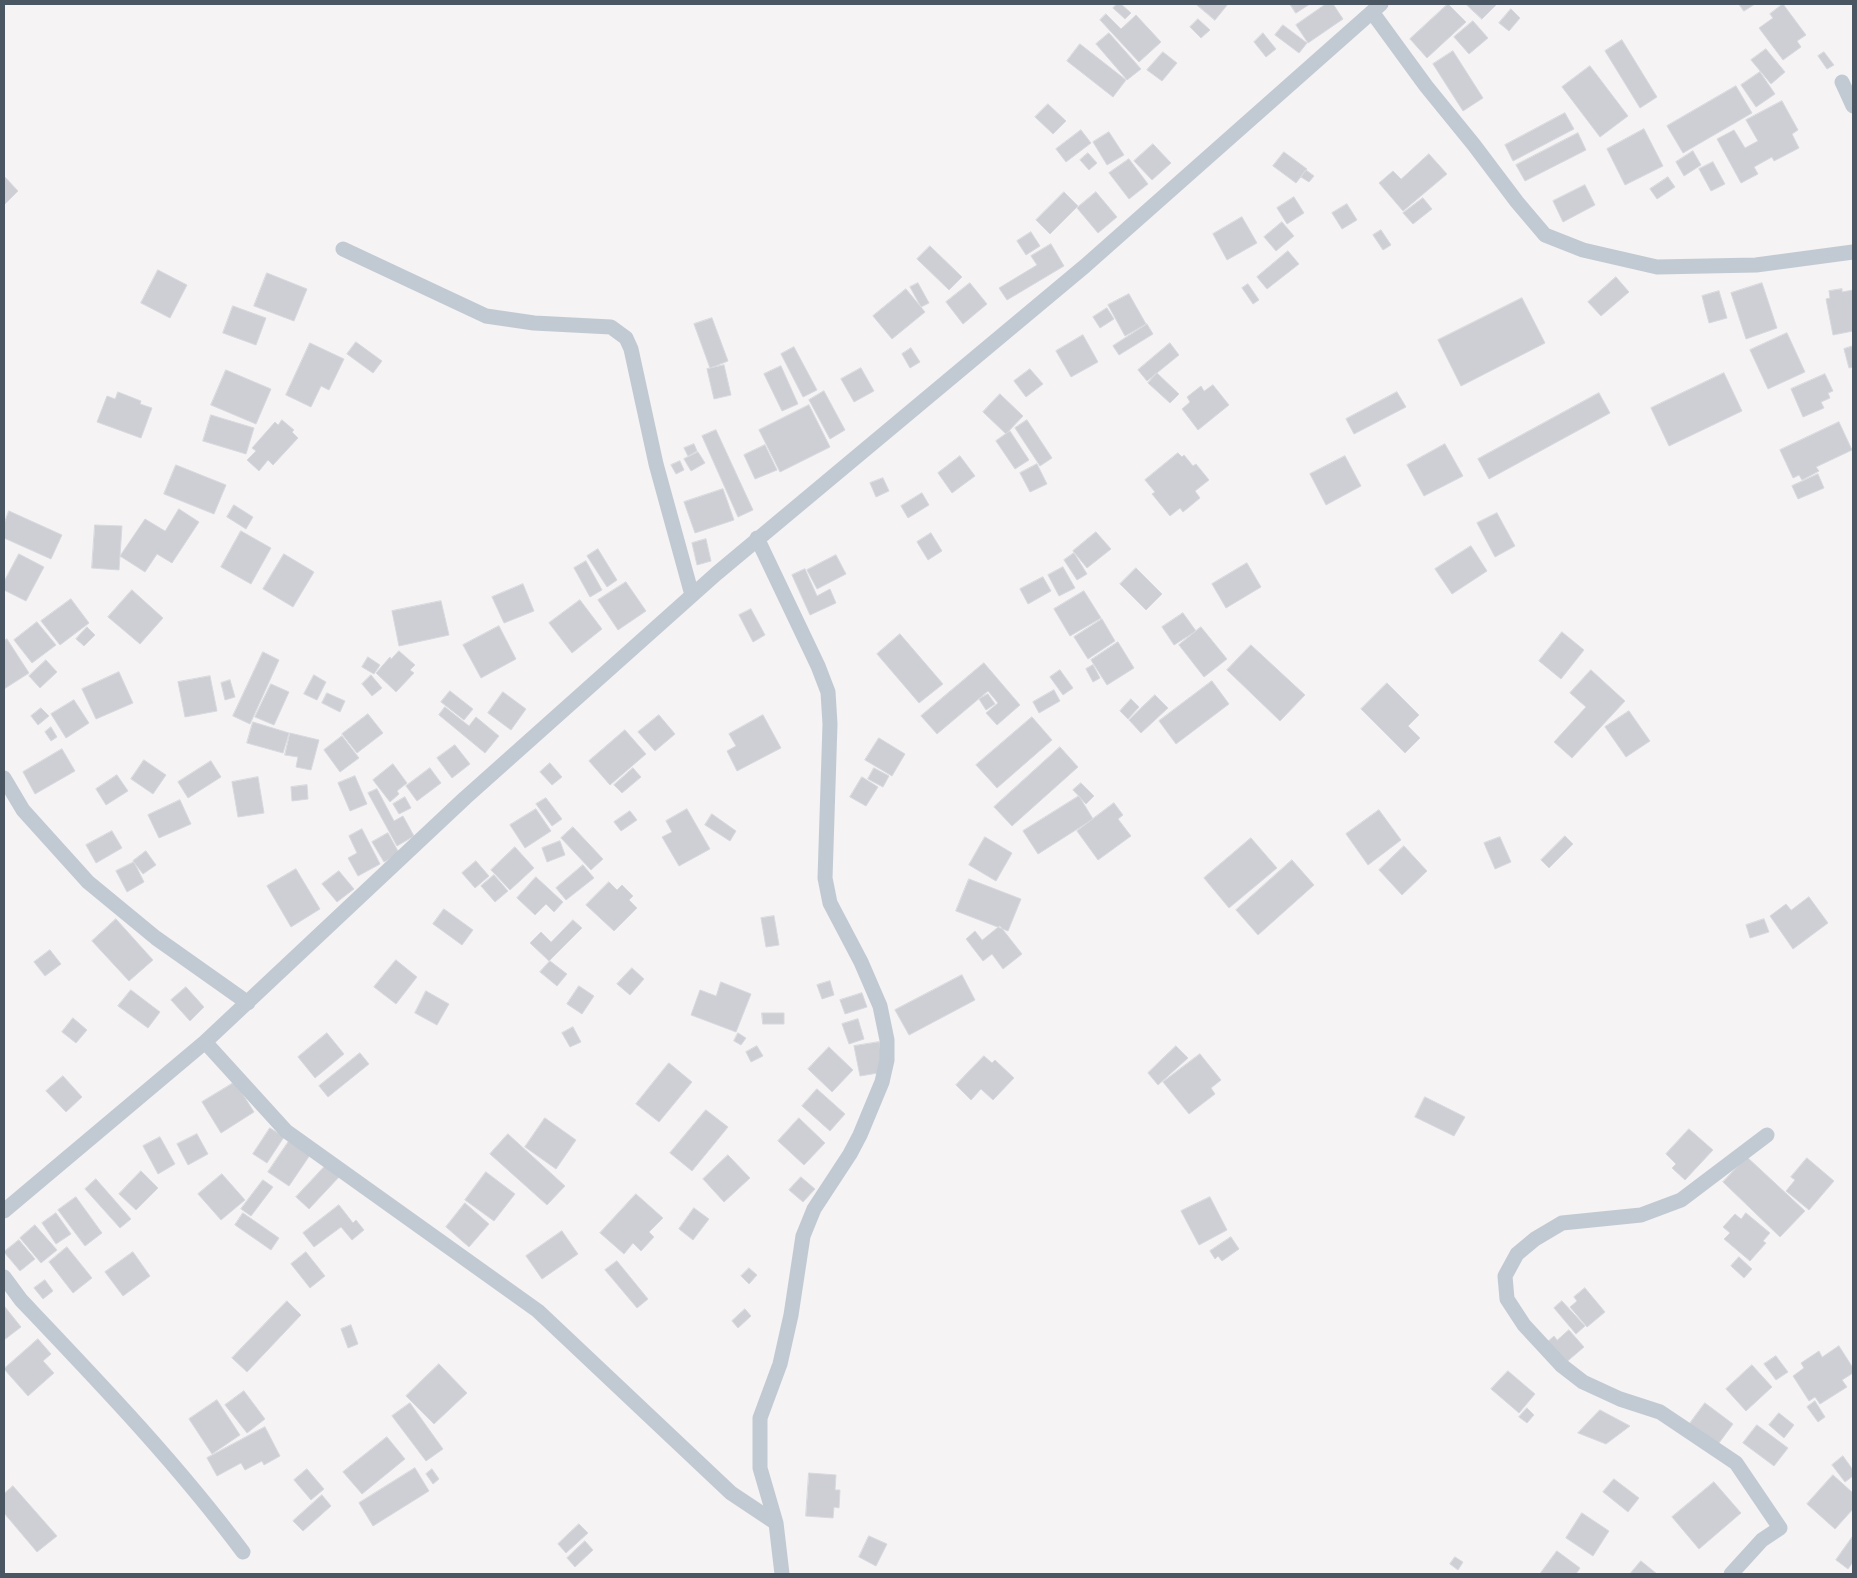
<!DOCTYPE html>
<style>
body{margin:0}
#map{position:relative;width:1857px;height:1578px;overflow:hidden;background:#f5f3f3;font-family:Karla,sans-serif}
canvas{display:block}
.frame{position:absolute;inset:0;border:5px solid #4a5661;pointer-events:none}
</style>
<div id="map">
<canvas width="1857" height="1578"></canvas>
<div class="frame"></div>
</div>
<script>
const ctx = document.querySelector('canvas').getContext('2d');
ctx.lineJoin = 'round';
function fill(path, color) { ctx.fillStyle = color; ctx.fill(path, 'evenodd'); }
function trace(path, color, width, dash) { ctx.strokeStyle = color; ctx.lineWidth = width; ctx.lineCap = dash ? 'butt' : 'round'; ctx.setLineDash(dash || []); ctx.stroke(path); }
const building = new Path2D(`
 M1117,4h4l10,9 -6,6 -12,-11z
 M1196,4h32l-13,16z
 M1290,4h20l-14,9z
 M1326,4h7l10,15 -35,24 -12,-18z
 M1448,4l18,18 -39,36 -17,-19z
 M1466,4h31l-15,15z
 M1739,4h16l-11,7z
 M1783,4l23,31 -9,6 4,6 -18,13 -24,-32 14,-10 -3,-4z
 M1511,9l9,9 -11,13 -10,-8z
 M1106,14l15,15 15,-14 25,27 -22,20 -39,-42z
 M1198,19l12,11 -9,8 -11,-11z
 M1473,21l15,17 -19,16 -15,-17z
 M1283,25l24,18 -8,10 -24,-18z
 M1109,33l32,36 -14,11 -31,-36z
 M1263,33l13,16 -10,8 -12,-15z
 M1622,40l35,57 -17,11 -35,-57z
 M1080,44l46,36 -13,17 -46,-36z
 M1766,49l19,23 -14,12 -20,-24z
 M1453,51l30,47 -20,13 -30,-47z
 M1163,52l14,11 -15,18 -15,-11z
 M1824,52l10,13 -7,4 -9,-13z
 M1590,66l38,50 -28,21 -38,-50z
 M1760,72l15,22 -19,13 -15,-22z
 M1736,86l16,27 -69,40 -16,-27z
 M1782,101l16,29 -6,4 7,14 -25,13 -2,-4 -18,10 4,7 -17,9 -24,-44 17,-9 11,18 13,-7 -12,-21z
 M1048,104l18,17 -13,13 -18,-17z
 M1565,113l9,16 -61,32 -8,-16z
 M1644,129l19,37 -38,19 -18,-36z
 M1081,130l10,13 -25,19 -10,-13z
 M1109,132l15,23 -17,10 -14,-23z
 M1578,133l8,17 -61,31 -9,-16z
 M1153,144l18,19 -19,17 -18,-19z
 M1693,151l8,14 -17,11 -8,-14z
 M1284,152l23,17 -11,14 -23,-17z
 M1088,153l9,10 -8,7 -9,-10z
 M1429,154l18,20 -44,37 -24,-28 14,-12 8,8z
 M1129,159l19,25 -19,15 -20,-26z
 M1713,162l12,22 -14,7 -12,-22z
 M1306,170l8,6 -5,6 -8,-5z
 M4,176l14,15 -14,14z
 M1668,177l7,10 -18,12 -7,-10z
 M1585,185l10,20 -32,17 -10,-21z
 M1064,192l14,14 -28,28 -14,-14z
 M1096,192l21,25 -19,16 -21,-25z
 M1294,197l10,16 -17,11 -10,-16z
 M1423,198l9,11 -19,15 -10,-11z
 M1347,204l10,16 -15,9 -10,-16z
 M1242,217l15,26 -30,17 -14,-26z
 M1282,222l12,14 -18,15 -12,-14z
 M1381,230l10,15 -8,5 -10,-15z
 M1031,232l9,14 -14,9 -9,-14z
 M1051,244l13,22 -57,34 -8,-12 38,-23 -6,-9z
 M930,246l32,31 -13,13 -32,-31z
 M1288,251l11,13 -32,25 -10,-12z
 M158,270l29,15 -17,33 -29,-15z
 M267,273l40,16 -13,32 -40,-15z
 M1616,277l13,15 -28,24 -13,-14z
 M918,283l11,20 -8,4 -11,-20z
 M970,283l17,21 -24,20 -17,-22z
 M1762,283l15,45 -31,11 -15,-46z
 M1248,284l11,16 -6,4 -11,-16z
 M906,289l19,23 -33,27 -19,-23z
 M1842,289v3l11,-2v41l-20,4 -7,-36 4,-1 -1,-7z
 M1719,291l8,27 -18,5 -7,-27z
 M1129,294l17,30 -21,12 -17,-31z
 M1522,298l23,45 -84,43 -23,-46z
 M233,306l33,12 -10,27 -33,-12z
 M1107,308l7,11 -14,9 -7,-11z
 M712,318l16,43 -18,7 -16,-44z
 M1147,324l6,10 -34,21 -6,-9z
 M1787,333l18,39 -37,17 -18,-39z
 M1083,335l15,27 -27,15 -15,-26z
 M356,342l26,19 -9,12 -26,-19z
 M310,343l34,16 -15,31 -8,-4 -10,21 -25,-12z
 M1170,343l9,12 -32,26 -9,-11z
 M1853,346v21l-4,1 -5,-19z
 M794,347l23,43 -14,7 -22,-43z
 M911,348l9,14 -10,6 -8,-14z
 M724,365l7,30 -17,4 -7,-30z
 M781,366l17,38 -16,7 -18,-37z
 M861,368l13,23 -20,11 -13,-23z
 M1030,369l13,15 -17,13 -12,-16z
 M226,370l45,19 -15,35 -45,-19z
 M1157,373l22,21 -9,9 -22,-20z
 M1724,373l18,38 -73,35 -18,-38z
 M1825,374l8,17 -5,2 2,5 -9,4 3,6 -21,9 -12,-28z
 M1213,385l16,20 -31,25 -16,-21 8,-7 -3,-5 14,-11 3,5z
 M824,391l21,39 -15,9 -21,-39z
 M118,392l23,9 -1,3 12,4 -11,30 -44,-16 10,-26 8,3z
 M1397,392l9,15 -52,27 -8,-15z
 M1599,393l11,20 -121,66 -11,-20z
 M1000,394l23,22 -17,18 -23,-22z
 M809,405l21,42 -50,25 -21,-42z
 M211,415l43,13 -8,26 -43,-13z
 M282,420l12,10 -2,2 6,6 -25,27 -5,-5 -9,11 -12,-11 9,-9 -4,-3 23,-26 3,3z
 M1027,420l25,38 -12,8 -25,-38z
 M1839,422l13,28 -36,17 3,4 -17,9 -3,-5 -6,3 -13,-28z
 M716,430l37,80 -15,7 -36,-81z
 M1010,431l19,29 -14,9 -19,-28z
 M694,444l3,7 -9,5 -4,-8z
 M1445,444l18,32 -39,20 -17,-31z
 M765,445l12,25 -22,9 -11,-24z
 M698,452l7,11 -14,8 -7,-12z
 M1178,453l4,4 2,-2 9,11 3,-2 13,16 -14,11 5,7 -17,14 -3,-4 -10,8 -18,-22 3,-2 -10,-12z
 M960,456l15,20 -23,17 -14,-20z
 M1345,456l16,30 -35,19 -16,-31z
 M680,461l4,9 -8,4 -5,-9z
 M1037,464l10,20 -17,8 -10,-19z
 M176,465l50,20 -12,29 -50,-20z
 M1818,474l6,14 -26,11 -6,-13z
 M883,478l6,13 -13,6 -6,-14z
 M723,489l11,31 -39,13 -11,-31z
 M922,493l7,12 -21,13 -7,-12z
 M234,505l19,12 -7,12 -19,-12z
 M179,509l20,13 -27,41 -15,-9 -12,18 -25,-16 25,-37 20,12z
 M9,511l53,24 -11,24 -47,-21v-14z
 M1497,513l18,33 -20,11 -18,-34z
 M95,525l27,1 -3,44 -27,-2z
 M241,531l30,17 -20,36 -30,-17z
 M1096,532l15,17 -24,19 -14,-17z
 M931,533l11,18 -14,9 -11,-18z
 M706,539l5,22 -14,4 -5,-22z
 M1471,546l16,25 -35,23 -17,-25z
 M598,549l19,31 -10,7 -20,-31z
 M1074,553l13,21 -10,6 -13,-20z
 M19,554l25,13 -18,34 -22,-11v-8z
 M284,554l30,18 -21,35 -30,-18z
 M836,555l10,19 -29,15 -10,-19z
 M586,561l16,29 -12,7 -16,-29z
 M1247,563l14,24 -35,21 -14,-24z
 M1063,567l12,21 -16,8 -11,-21z
 M1136,568l26,26 -16,16 -26,-26z
 M805,569l12,27 13,-7 6,14 -26,12 -18,-40z
 M1043,577l8,14 -23,13 -8,-15z
 M626,582l20,29 -28,19 -20,-30z
 M523,584l11,27 -30,12 -12,-26z
 M132,590l31,28 -23,26 -32,-27z
 M1084,591l17,27 -31,18 -16,-27z
 M71,599l18,24 -29,22 -19,-24z
 M580,600l22,29 -30,24 -23,-30z
 M441,601l8,34 -50,11 -7,-35z
 M751,609l14,26 -12,7 -14,-27z
 M1183,613l13,18 -22,14 -12,-18z
 M1102,619l13,22 -27,18 -14,-22z
 M37,622l19,23 -24,18 -18,-23z
 M499,626l17,33 -35,19 -18,-33z
 M87,627l8,8 -11,11 -8,-7z
 M1201,627l26,32 -23,18 -25,-32z
 M1562,632l22,18 -23,29 -22,-18z
 M900,634l43,50 -24,19 -42,-49z
 M7,639l22,34 -25,16v-48z
 M1118,642l16,26 -27,17 -16,-25z
 M1251,645l54,50 -25,26 -53,-51z
 M399,651l16,14 -5,5 4,3 -18,19 -20,-19 14,-16 1,2z
 M263,652l16,8 -29,64 -17,-8z
 M368,657l12,8 -6,9 -12,-7z
 M46,660l11,12 -17,16 -11,-12z
 M984,663l36,42 -23,20 -11,-12 12,-10 -10,-12 -51,43 -16,-18z
 M1093,665l7,13 -7,4 -7,-13z
 M1060,670l13,18 -10,7 -13,-18z
 M1591,670l34,31 -53,57 -18,-16 32,-35 -16,-14z
 M119,672l14,31 -37,16 -14,-30z
 M314,675l12,7 -9,18 -13,-6z
 M371,675l11,13 -10,8 -10,-12z
 M210,676l7,35 -32,6 -7,-35z
 M230,680l5,17 -10,3 -4,-17z
 M1212,681l17,23 -53,40 -17,-23z
 M1387,683l32,32 -11,11 12,12 -15,15 -44,-44z
 M271,684l18,8 -15,33 -19,-8z
 M1054,690l6,11 -21,12 -6,-11z
 M450,691l23,18 -9,11 -23,-18z
 M503,692l23,17 -15,21 -23,-17z
 M327,693l18,8 -5,11 -18,-9z
 M988,694l7,10 -9,6 -7,-11z
 M1155,695l13,13 -27,25 -12,-13z
 M1131,699l8,8 -11,12 -8,-8z
 M74,700l15,23 -23,15 -15,-24z
 M445,707l24,19 7,-9 23,19 -14,17 -46,-38z
 M41,708l8,8 -11,9 -7,-9z
 M1629,711l21,30 -24,16 -21,-30z
 M368,714l15,19 -26,20 -15,-19z
 M659,715l16,19 -20,17 -17,-19z
 M763,715l18,33 -44,23 -10,-20 9,-5 -7,-12z
 M1032,717l20,23 -55,48 -21,-23z
 M253,722l36,11 -6,20 -36,-10z
 M51,727l6,10 -6,4 -6,-9z
 M625,730l21,24 -36,31 -21,-24z
 M290,733l29,7 -8,30 -15,-3 2,-10 -13,-2z
 M342,736l17,22 -19,14 -16,-22z
 M879,738l26,16 -13,22 -27,-16z
 M455,745l15,19 -18,14 -15,-20z
 M1060,747l18,20 -66,59 -18,-19z
 M62,749l13,22 -40,23 -12,-22z
 M144,760l22,15 -13,19 -22,-15z
 M211,761l10,16 -33,21 -10,-16z
 M550,763l12,14 -10,8 -12,-13z
 M393,764l14,19 -10,8 2,3 -9,8 -17,-22z
 M430,768l11,15 -24,18 -11,-15z
 M633,768l8,9 -19,16 -8,-8z
 M874,768l15,8 -6,11 -15,-8z
 M117,775l11,16 -22,14 -10,-16z
 M355,776l12,28 -17,7 -12,-28z
 M258,777l6,36 -26,4 -6,-35z
 M862,777l16,10 -12,19 -16,-9z
 M1081,783l13,13 -8,8 -13,-14z
 M307,785l1,14 -16,2 -1,-14z
 M377,789l17,32 9,-5 11,20 -17,10 -29,-53z
 M1079,796l14,23 -55,35 -15,-23z
 M405,797l6,11 -12,6 -6,-10z
 M546,798l16,21 -10,7 -16,-22z
 M180,800l11,24 -32,14 -11,-23z
 M1114,803l9,12 -5,4 13,17 -33,24 -21,-29z
 M536,809l15,22 -26,17 -15,-23z
 M687,809l23,40 -31,17 -17,-29 10,-5 -6,-11z
 M1379,810l22,30 -33,25 -22,-31z
 M630,811l7,9 -16,11 -7,-9z
 M712,814l24,17 -6,10 -25,-16z
 M573,827l30,32 -12,11 -30,-32z
 M362,829l18,35 -22,12 -10,-18 9,-5 -8,-17z
 M112,831l10,17 -26,15 -10,-18z
 M388,833l11,20 -15,9 -12,-20z
 M1565,836l8,8 -24,24 -8,-8z
 M985,837l27,16 -16,28 -27,-16z
 M1500,837l11,25 -16,7 -11,-26z
 M1251,838l26,30 -48,40 -25,-30z
 M560,841l5,14 -18,7 -5,-14z
 M1404,846l23,25 -25,24 -23,-25z
 M515,847l19,21 -24,22 -19,-20z
 M146,851l10,14 -13,9 -10,-13z
 M1292,860l22,25 -56,50 -22,-25z
 M476,861l13,15 -14,12 -13,-15z
 M134,862l10,20 -17,10 -11,-21z
 M583,865l11,13 -28,22 -10,-12z
 M296,869l24,40 -29,18 -24,-41z
 M339,871l15,18 -17,13 -15,-18z
 M494,875l14,16 -13,11 -14,-16z
 M536,877l27,25 -9,10 -8,-8 -11,11 -18,-17z
 M969,879l52,20 -13,32 -52,-20z
 M609,882l8,8 5,-5 11,11 -4,4 8,8 -23,23 -28,-26z
 M1809,897l19,26 -35,26 -23,-33 16,-12 5,6z
 M444,909l29,21 -11,15 -29,-21z
 M774,916l5,29 -13,2 -5,-29z
 M116,919l37,41 -24,21 -37,-40z
 M1764,919l5,13 -19,6 -4,-13z
 M573,920l9,8 -33,33 -19,-18 11,-11 10,10z
 M1000,926l22,28 -19,15 -11,-15 -9,7 -17,-22 9,-8 7,9z
 M50,950l11,14 -16,12 -11,-14z
 M396,960l21,17 -21,27 -22,-17z
 M550,961l17,13 -10,12 -17,-14z
 M632,968l12,11 -14,16 -13,-11z
 M962,975l13,25 -66,35 -14,-25z
 M830,981l4,14 -12,4 -5,-14z
 M721,982l30,12 -15,38 -45,-17 9,-25 16,6z
 M579,986l15,10 -12,18 -15,-10z
 M186,987l18,20 -14,14 -19,-21z
 M131,990l29,22 -12,16 -30,-22z
 M426,991l23,13 -12,21 -22,-12z
 M862,993l5,14 -22,7 -5,-14z
 M762,1013h22v11h-21z
 M73,1018l14,12 -11,13 -14,-11z
 M858,1019l6,20 -15,5 -7,-20z
 M573,1027l8,15 -11,5 -8,-14z
 M327,1033l17,21 -29,24 -17,-21z
 M738,1033l8,5 -5,7 -7,-4z
 M879,1042l5,30 -24,4 -6,-30z
 M757,1046l6,10 -12,6 -5,-10z
 M1176,1046l12,12 -30,27 -10,-12z
 M829,1047l24,23 -21,22 -24,-23z
 M360,1053l9,11 -41,33 -9,-11z
 M1200,1054l21,26 -10,8 4,6 -26,20 -26,-32z
 M984,1056l8,7 3,-3 19,18 -21,22 -12,-11 -10,11 -15,-15z
 M669,1063l23,19 -33,40 -23,-18z
 M63,1076l19,21 -16,15 -20,-21z
 M235,1082l19,30 -33,21 -19,-31z
 M817,1089l28,25 -15,17 -28,-25z
 M1425,1097l40,20 -11,19 -39,-19z
 M706,1110l22,17 -36,44 -22,-18z
 M545,1118l31,22 -20,29 -31,-22z
 M799,1118l26,25 -21,22 -26,-24z
 M270,1128l14,9 -17,26 -14,-9z
 M1689,1129l24,21 -28,30 -13,-12 4,-4 -10,-10z
 M197,1134l11,20 -20,11 -11,-21z
 M508,1134l57,52 -18,19 -57,-51z
 M160,1137l15,27 -17,10 -15,-28z
 M289,1141l21,14 -21,31 -21,-14z
 M728,1155l22,23 -26,24 -21,-23z
 M1747,1157l58,54 -25,26 -57,-55z
 M1807,1158l27,23 -25,29 -23,-19 9,-11 -4,-3z
 M327,1164l13,12 -31,33 -13,-12z
 M141,1171l17,17 -22,22 -17,-16z
 M486,1172l29,22 -21,27 -29,-21z
 M222,1174l23,26 -24,20 -23,-26z
 M801,1177l14,12 -12,13 -14,-12z
 M96,1179l35,40 -11,9 -35,-39z
 M263,1180l10,7 -22,29 -10,-7z
 M636,1194l27,24 -14,14 5,5 -13,14 -8,-8 -9,11 -24,-21z
 M76,1197l26,36 -17,13 -27,-36z
 M1210,1197l17,33 -28,15 -18,-34z
 M465,1203l24,21 -20,23 -23,-20z
 M339,1205l14,18 3,-3 8,10 -12,10 -11,-13 -27,20 -11,-14z
 M694,1208l15,11 -16,21 -14,-11z
 M56,1213l15,21 -15,10 -14,-21z
 M243,1213l36,25 -8,12 -36,-25z
 M1746,1213l24,20 -7,8 3,2 -16,18 -26,-22 6,-6 -7,-6 12,-13 6,5z
 M35,1225l22,25 -16,13 -21,-25z
 M562,1231l16,23 -36,25 -16,-23z
 M1231,1237l8,12 -17,12 -4,-5 -3,3 -5,-8z
 M19,1240l16,19 -15,12 -16,-19z
 M67,1247l25,31 -19,15 -24,-31z
 M133,1252l17,24 -27,20 -18,-24z
 M306,1252l19,24 -15,12 -19,-24z
 M1739,1257l13,12 -8,9 -13,-12z
 M617,1261l31,38 -11,9 -32,-38z
 M749,1268l8,7 -8,9 -8,-8z
 M45,1280l8,11 -10,8 -9,-11z
 M1585,1288l20,24 -18,15 -17,-20 7,-6 -3,-4z
 M287,1301l14,14 -54,57 -15,-14z
 M1562,1301l23,25 -9,8 -22,-26z
 M5,1307l16,20 -17,13v-32z
 M745,1309l6,7 -13,12 -6,-7z
 M351,1325l7,19 -10,4 -7,-19z
 M1569,1330l15,17 -21,18 -18,-21 9,-8 3,4z
 M38,1339l13,15 -8,7 11,12 -26,23 -24,-27z
 M1839,1346l14,22v5l-11,7 5,7 -27,17 -5,-7 -6,4 -16,-25 11,-8 -3,-5 18,-12 3,6z
 M1776,1356l12,16 -12,8 -12,-16z
 M439,1364l28,29 -33,31 -28,-28z
 M1752,1365l20,22 -26,24 -20,-22z
 M1508,1371l27,23 -16,19 -28,-24z
 M244,1391l21,28 -18,14 -22,-28z
 M217,1400l23,35 -28,19 -23,-35z
 M1815,1401l10,16 -7,5 -11,-15z
 M410,1403l33,46 -17,12 -34,-45z
 M1705,1403l28,21 -17,23 -28,-21z
 M1527,1408l7,7 -7,8 -8,-6z
 M1600,1410l30,16 -24,18 -28,-11z
 M1779,1413l15,12 -10,13 -15,-13z
 M1757,1425l31,23 -14,18 -31,-23z
 M265,1427l15,29 -16,9 -2,-4 -17,9 -4,-7 -24,13 -10,-18z
 M387,1437l18,22 -43,35 -19,-22z
 M1843,1456l10,14v6l-8,6 -13,-17z
 M415,1468l14,23 -56,35 -14,-23z
 M307,1469l17,20 -13,11 -17,-20z
 M432,1469l7,10 -6,5 -7,-10z
 M809,1473l27,2 -1,15h5l-1,18 -5,-1 -1,11 -27,-2z
 M1833,1475l20,18v16l-18,20 -28,-25z
 M1614,1479l25,19 -11,14 -25,-20z
 M1714,1482l27,31 -42,36 -27,-32z
 M13,1486l44,50 -20,16 -33,-39v-19z
 M322,1495l9,11 -28,25 -10,-10z
 M1582,1513l27,18 -16,25 -27,-18z
 M579,1524l9,9 -22,20 -8,-9z
 M869,1536l18,8 -11,22 -17,-9z
 M1853,1536v26l-5,7 -12,-9z
 M585,1541l8,9 -18,17 -8,-9z
 M1557,1551l23,17 -4,6h-36z
 M1455,1557l8,5 -5,8 -8,-6z
 M1641,1561l16,13h-27z`);
const minor = new Path2D(`
 M1372,12l54,74 48,59 43,57 28,33 38,15 74,17 99,-2 97,-13
 M1842,82l11,24
 M343,249l143,67 48,7 77,4 15,11 5,11 25,115 36,131
 M757,538l61,128 10,26 2,32 -5,154 5,25 31,59 19,44 7,34v20l-5,22 -22,53 -10,19 -36,55 -11,27 -12,79 -11,49 -20,54v50l16,55
 M4,778l19,32 65,72 68,56 92,65
 M205,1042l81,89 252,180 193,182 45,30 6,51
 M4,1211l201,-169 260,-244 251,-224 369,-308 296,-262
 M4,1277l17,23c77,81 155,162 222,252
 M1731,1574l31,-34 18,-12 -44,-65 -76,-51 -40,-13 -37,-17 -22,-17 -37,-40 -17,-26 -2,-23 12,-22 18,-15 27,-16 79,-8 40,-15 86,-65`);
fill(building, '#cdcfd5');
trace(building, '#d7d9de', 1);
trace(minor, '#c1cad2', 15);
</script>
